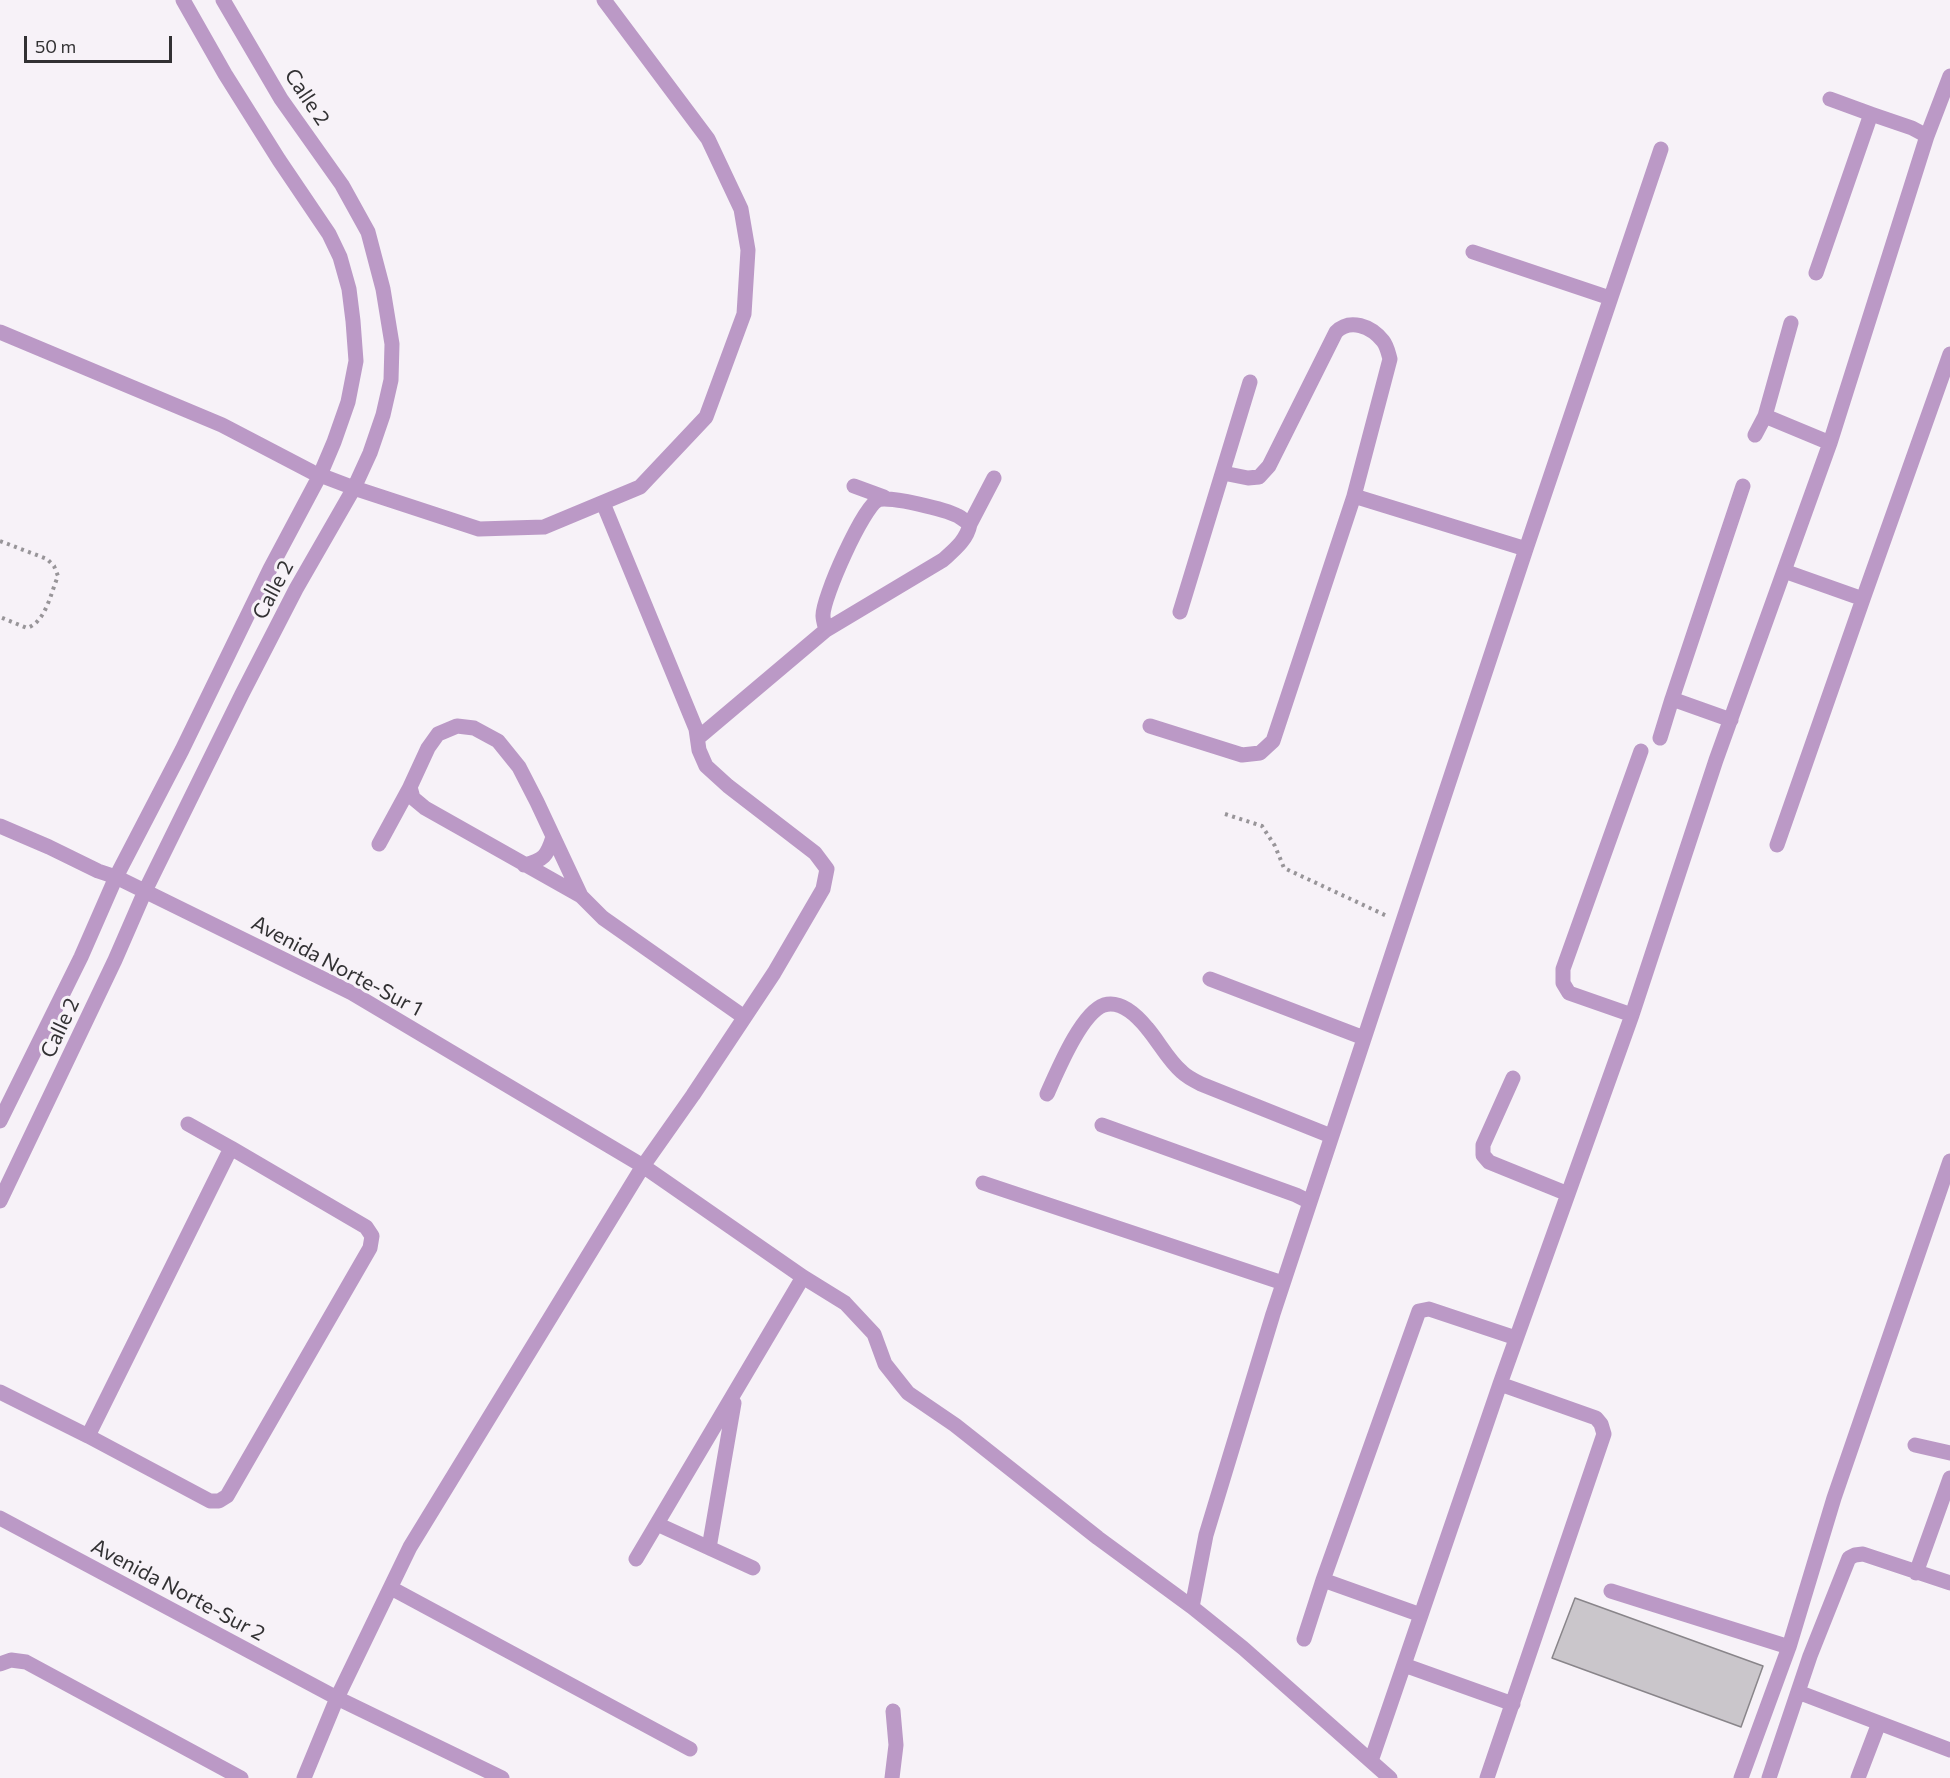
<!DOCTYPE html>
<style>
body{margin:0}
#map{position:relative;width:1950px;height:1778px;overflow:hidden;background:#f7f2f8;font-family:Commissioner,sans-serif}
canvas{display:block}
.scale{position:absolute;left:24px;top:36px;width:148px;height:27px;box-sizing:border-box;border:3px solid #323133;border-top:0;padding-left:8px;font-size:18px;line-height:21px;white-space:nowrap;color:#323133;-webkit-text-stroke:4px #f7f2f8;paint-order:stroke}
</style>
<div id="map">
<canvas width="1950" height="1778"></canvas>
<div class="scale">50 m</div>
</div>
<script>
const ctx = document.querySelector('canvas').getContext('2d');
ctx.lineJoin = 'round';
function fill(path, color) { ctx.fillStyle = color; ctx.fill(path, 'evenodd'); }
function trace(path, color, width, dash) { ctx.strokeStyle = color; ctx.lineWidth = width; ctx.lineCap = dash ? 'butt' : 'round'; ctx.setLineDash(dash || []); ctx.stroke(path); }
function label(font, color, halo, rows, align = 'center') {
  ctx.font = font + ' Commissioner,sans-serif'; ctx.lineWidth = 6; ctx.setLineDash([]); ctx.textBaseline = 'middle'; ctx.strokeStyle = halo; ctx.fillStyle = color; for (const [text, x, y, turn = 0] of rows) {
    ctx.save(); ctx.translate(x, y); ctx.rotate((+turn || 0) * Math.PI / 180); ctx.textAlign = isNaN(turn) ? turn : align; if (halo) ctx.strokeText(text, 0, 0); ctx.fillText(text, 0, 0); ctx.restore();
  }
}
const building = new Path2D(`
 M1575,1598l188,68 -22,61 -189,-69z`);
const path = new Path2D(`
 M0,541l47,18 7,7 4,10c-7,16 -12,46 -31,52l-27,-11
 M1225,814l37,12 13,20 9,22 103,48`);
const minor = new Path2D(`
 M1830,99l41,15
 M1473,252l137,46
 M1816,273l55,-159 41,14 15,8
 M1791,323l-26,93 65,27
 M0,332l222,93 90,47 42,16 125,41 65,-2 96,-40 66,-70 38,-103 4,-64 -7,-41 -33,-70 -104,-139
 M1755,435l10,-19
 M1223,473l25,5 11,-1 10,-11 67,-134c14,-14 35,-6 47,9 4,5 5,11 7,18l-36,137 172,53
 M854,486l30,11
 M970,524l24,-46
 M1863,599l87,-245
 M1180,612l70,-230
 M1731,720l-59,-21 71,-213
 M1150,726l92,29 18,-2 13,-12 81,-245
 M698,738l128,-108 117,-70c11,-10 24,-20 27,-36 -4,-2 -8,-6 -12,-8 -11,-6 -70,-21 -80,-16 -15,7 -56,99 -55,116 0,4 2,10 3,14
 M1660,738l12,-39
 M0,826l49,21 49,24 18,6 236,116 291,173 50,-71 81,-122 49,-84 4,-20 -12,-16 -87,-67 -22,-20 -7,-16 -3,-21 -93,-226
 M379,844l31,-57
 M1777,845l86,-246 -79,-28
 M524,865c20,-5 23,-9 29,-28
 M581,896l-44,-94 -18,-35 -21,-26 -24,-13 -17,-2 -19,8 -10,14 -18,39 3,11 12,10 156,88 22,22 141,99
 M1210,979l154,59
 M1632,1015l-63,-22 -6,-10v-14l78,-218
 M1513,1078l-30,67v10l6,7 79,32
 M1047,1094c10,-22 34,-81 57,-89 17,-5 34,12 43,23 12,14 21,32 35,44 5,5 13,9 19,12l130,52
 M0,1121l81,-164 35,-80 66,-127 88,-181 50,-94 14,-33 14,-40 8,-41 -3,-40 -4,-32 -9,-32 -11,-23 -50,-74 -54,-86 -42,-74
 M188,1124l43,24
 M1102,1125l194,70 14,7
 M983,1183l300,100
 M0,1201l115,-241 30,-69 97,-197 54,-105 58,-101 16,-35 13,-38 8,-35 1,-36 -9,-55 -15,-57 -26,-47 -61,-86 -58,-99
 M0,1392l88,44 122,65h9l8,-5 143,-248 2,-12 -6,-9 -135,-79 -143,288
 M1915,1445l35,8
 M0,1518l337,180 165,80
 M657,1524l96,44
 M709,1548l25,-145
 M636,1559l167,-282
 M1916,1573l34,-95
 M1323,1580l98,35
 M391,1588l299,161
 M1611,1591l178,56
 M1192,1607l14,-72 67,-221 253,-765 135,-400
 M1304,1639l19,-59 96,-269 10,-2 87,29
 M0,1664l11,-4 15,2 215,116
 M1404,1665l109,39
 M1798,1692l152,58
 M1371,1761l129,-377 132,-369 84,-255 114,-317 97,-307 23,-60
 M304,1778l33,-80 73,-151 233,-381 160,111 42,26 29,31 11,30 23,29 47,32 143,113 94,69 51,41 147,130
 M892,1778l4,-33 -3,-34
 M1487,1778l117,-344 -3,-10 -5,-6 -96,-34
 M1741,1778l48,-131 45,-149 116,-337
 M1769,1778l41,-122 39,-98 6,-3 8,-1 87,29
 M1858,1778l21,-55`);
const streetNames = [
 ["Calle 2",307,97,56],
 ["Calle 2",273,590,-62],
 ["Avenida Norte-Sur 1",337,966,28],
 ["Calle 2",60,1028,-65],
 ["Avenida Norte-Sur 2",178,1590,28]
];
fill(building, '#cac6cb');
trace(building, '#89858a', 1.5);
trace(path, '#989599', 4, [3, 4.5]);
trace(minor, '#bb99c6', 15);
label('21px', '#323133', '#f7f2f8', streetNames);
</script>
